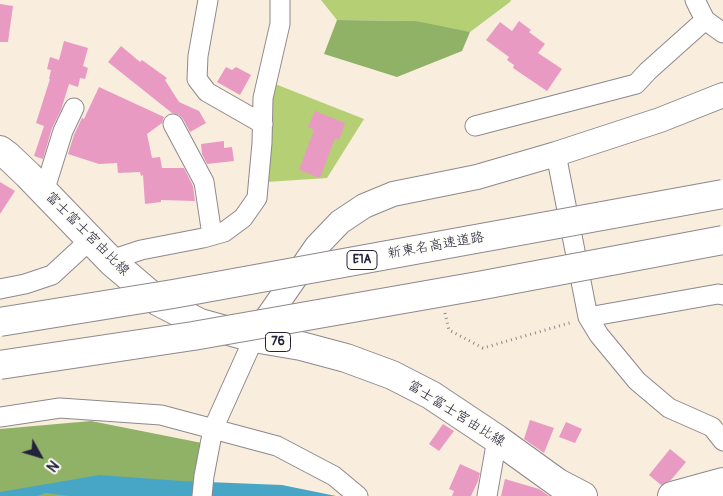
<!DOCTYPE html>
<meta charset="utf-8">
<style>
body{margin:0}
#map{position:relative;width:723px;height:496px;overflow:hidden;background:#f9eddd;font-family:Pangolin,sans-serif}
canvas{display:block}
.north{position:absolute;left:15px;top:431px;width:50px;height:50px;-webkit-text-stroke:4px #fdfcf7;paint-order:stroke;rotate:129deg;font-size:14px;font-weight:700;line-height:20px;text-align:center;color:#22223b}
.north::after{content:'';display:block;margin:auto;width:18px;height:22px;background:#22223b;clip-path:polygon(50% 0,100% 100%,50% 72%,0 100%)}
</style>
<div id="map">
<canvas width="723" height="496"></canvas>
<div class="north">N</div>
</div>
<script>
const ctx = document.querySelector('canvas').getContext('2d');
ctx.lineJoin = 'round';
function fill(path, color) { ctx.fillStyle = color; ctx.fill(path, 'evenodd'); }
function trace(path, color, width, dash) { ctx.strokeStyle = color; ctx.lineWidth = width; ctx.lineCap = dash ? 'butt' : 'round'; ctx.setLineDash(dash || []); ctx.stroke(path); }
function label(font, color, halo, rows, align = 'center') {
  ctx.font = font + ' Pangolin,"Klee One",sans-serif'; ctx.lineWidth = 4; ctx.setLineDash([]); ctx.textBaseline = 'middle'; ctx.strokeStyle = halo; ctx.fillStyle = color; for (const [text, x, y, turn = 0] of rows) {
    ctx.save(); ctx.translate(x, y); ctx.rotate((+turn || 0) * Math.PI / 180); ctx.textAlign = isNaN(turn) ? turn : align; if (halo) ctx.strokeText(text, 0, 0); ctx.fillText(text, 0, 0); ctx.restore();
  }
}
const green = new Path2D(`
 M321,0h190l-1,2 -40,30 -23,-2 -31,-9 -79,-1z
 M270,82l94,37 -37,59 -61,4z`);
const forest = new Path2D(`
 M337,20l79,1 54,11 -8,19 -65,26 -73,-23z
 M91,421l111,22 -11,53h-191v-67z`);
const water = new Path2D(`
 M99,475l83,6 100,4 54,11h-267l-23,-3 -9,3h-37v-4z`);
const building = new Path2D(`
 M0,4l13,2 -5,36h-8z
 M519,21l12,9 -2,2 16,12 -7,9 24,16 -15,22 -34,-23 1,-3 -7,-5 2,-3 -23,-17 14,-18 12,9z
 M64,41l24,7 -5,18 5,2 -3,11 -5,-1 -2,9 -9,-3 -8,26 -9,18 -9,31 -9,-3 10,-30 -8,-3 14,-44h-1l2,-9 -4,-1 3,-12 9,3z
 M121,46l19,16 2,-2 25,18 -2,2 14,22 20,9 7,12 -16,9 -7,-13 -4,-4 -7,-2 -64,-51z
 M226,67l6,3 4,-3 15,8 -11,20 -23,-13z
 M99,87l65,30 -2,6 -15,11 5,24 8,-1 2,11h22l9,18 2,15 -34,-1v2l-16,2 -2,-29 -2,1 -1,-4 -22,1 -1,-10 -18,1 -31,-10 6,-19 8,-17 2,1z
 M315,111l30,12 -6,17 -4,-2 -15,40 -21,-8 15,-40 -6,-3z
 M224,141v7l8,-1 2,14 -27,3 -5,-10 -1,-10z
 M0,182l15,9 -15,23z
 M530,420l24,8 -10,25 -20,-14z
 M566,422l16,7 -7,14 -16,-6z
 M443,424l11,7 -15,20 -10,-7z
 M670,449l16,13 -15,18 -10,5 -12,-10z
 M460,464l20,9 -2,8 -7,15h-19l2,-5 -5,-2z
 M505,479l34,10 10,7h-48z`);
const path = new Path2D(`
 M445,313l4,17 34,18 90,-26`);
const minor = new Path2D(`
 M208,0l-10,56 -1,23 10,13 56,32
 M695,0l10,20 18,13
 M173,124l31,58 8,53
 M475,126l161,-42 12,-13 57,-51
 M556,154l32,163 11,18 38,46 32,27 43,19 11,14
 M44,192l19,-61 11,-23
 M112,262l5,-4 24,-8 62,-12 21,-6 19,-14 14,-20 5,-55 1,-45 17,-74v-24
 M0,289l25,-5 27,-9 38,-35
 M588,317l130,-23 5,1
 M0,417l60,-9 101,7 116,31 57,30 24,20
 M202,496l2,-20 9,-47 41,-91
 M487,496l10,-57`);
const tertiary = new Path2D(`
 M256,334l61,-88 23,-24 24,-16 29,-12 84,-17 79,-23 104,-34 63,-25`);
const primary = new Path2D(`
 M0,150l8,6 20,19 84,87 47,40 41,21 54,15 47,8 45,12 46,17 39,20 66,44 61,44 25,13
 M672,496l51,-14`);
const motorwayBridge = new Path2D(`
 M0,322l173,-28 550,-100
 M0,365l193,-29 285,-50 245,-46`);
const shields = [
 [362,260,30],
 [278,342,25]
];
const shieldNames = [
 ["E1A",362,260],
 ["76",278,342]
];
const streetNames = [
 ["富士富士宮由比線",87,234,45],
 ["新東名高速道路",436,246,-10],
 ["富士富士宮由比線",456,414,32]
];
fill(green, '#b5cf74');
fill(forest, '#90b266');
fill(water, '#47a6c6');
fill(building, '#e89ac3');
trace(minor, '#8e888c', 21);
trace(tertiary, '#8e888c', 26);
trace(primary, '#8e888c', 30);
trace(path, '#8e888c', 3, [1, 4]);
trace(minor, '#fff', 19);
trace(tertiary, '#fff', 24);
trace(primary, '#fff', 28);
trace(motorwayBridge, '#8e888c', 30, []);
trace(motorwayBridge, '#fff', 28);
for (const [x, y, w] of shields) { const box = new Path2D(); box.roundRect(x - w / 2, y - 9.5, w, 19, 4); ctx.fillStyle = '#fdfcf7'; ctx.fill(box); trace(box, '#22223b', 1); }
label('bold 12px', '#22223b', null, shieldNames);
label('14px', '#22223b', '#fdfcf7', streetNames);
</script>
